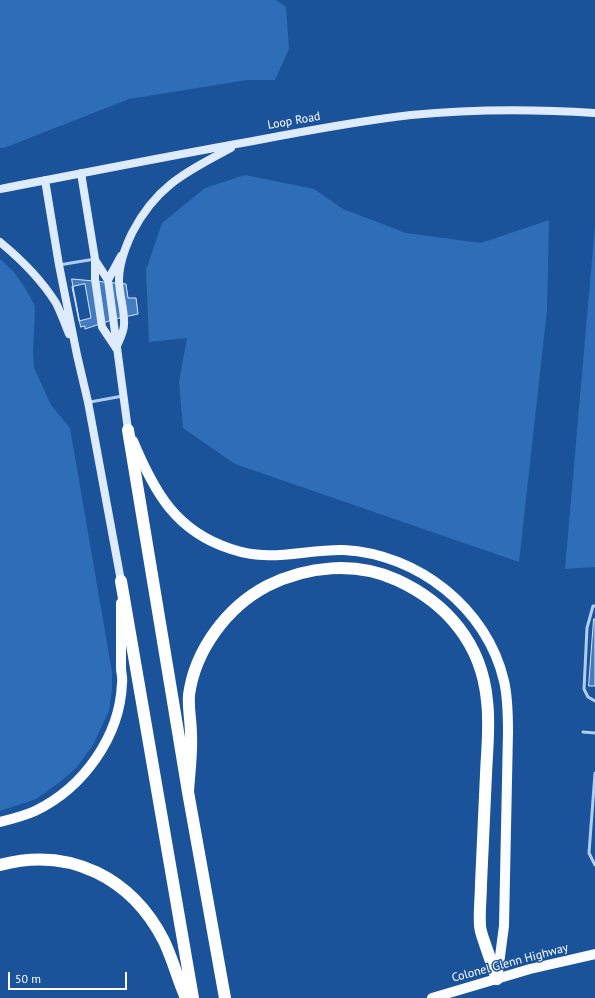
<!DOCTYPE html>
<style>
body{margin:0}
#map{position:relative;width:595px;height:998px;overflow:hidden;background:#1a539a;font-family:"PT Sans",sans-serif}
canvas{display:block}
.scale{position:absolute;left:8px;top:972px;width:119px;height:18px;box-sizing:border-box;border:2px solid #fff;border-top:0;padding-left:5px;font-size:12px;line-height:14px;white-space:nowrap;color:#fff;-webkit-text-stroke:3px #1a539a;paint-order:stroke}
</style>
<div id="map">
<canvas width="595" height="998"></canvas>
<div class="scale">50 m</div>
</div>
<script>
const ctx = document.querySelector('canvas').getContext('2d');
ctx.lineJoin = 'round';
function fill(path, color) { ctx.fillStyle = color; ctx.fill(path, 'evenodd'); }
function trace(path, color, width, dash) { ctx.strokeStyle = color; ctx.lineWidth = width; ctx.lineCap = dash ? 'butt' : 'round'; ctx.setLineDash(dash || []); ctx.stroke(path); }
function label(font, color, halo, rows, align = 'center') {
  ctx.font = font + ' "PT Sans",sans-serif'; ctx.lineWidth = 3; ctx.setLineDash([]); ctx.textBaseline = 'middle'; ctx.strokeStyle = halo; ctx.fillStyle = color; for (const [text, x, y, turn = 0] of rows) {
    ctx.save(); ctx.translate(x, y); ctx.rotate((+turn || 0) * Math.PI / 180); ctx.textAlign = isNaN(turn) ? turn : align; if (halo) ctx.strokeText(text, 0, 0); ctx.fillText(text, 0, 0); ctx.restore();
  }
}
const green = new Path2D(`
 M0,0h276l10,7 3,42 -14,31h-28l-118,19 -125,49h-4z
 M245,175l69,14 29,20 63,24 75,10 68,-23 -2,90 -28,252 -284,-98 -52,-36 -4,-46 8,-44 -38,4 -3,-72 16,-47 43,-35z
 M595,225v342l-30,2z
 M0,259l14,13 11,16 10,18 -2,45 1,17 17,37 19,23 42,244v18l-3,21 -16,34 -16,22 -17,15 -24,17 -36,12z`);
const building = new Path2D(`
 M72,279l54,5 2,14h8l2,16 -23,5 -30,10v-3l-4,1z
 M85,284l6,34 -12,3 -7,-34z
 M594,619h1v67h-6z`);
const lane = new Path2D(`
 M59,265l36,-6
 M90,402l33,-6
 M595,606h-2l-6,22 -3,61 4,8 7,4
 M583,732l12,1
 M595,773l-6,80 6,12`);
const secondary = new Path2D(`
 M81,173l14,86v20l7,48 14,21
 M45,180l14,85 18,90 11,47 33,179
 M0,189c84,-16 168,-33 253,-48 52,-10 105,-20 158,-26 61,-6 123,-6 184,-2
 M0,242c22,18 41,37 56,61 5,10 9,21 13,31
 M95,260l13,20 20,150
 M108,280l13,-24
 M116,348c3,-7 8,-16 8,-23 1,-15 -5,-30 -5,-45 0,-17 6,-32 13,-47 24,-47 54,-61 99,-85`);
const primary = new Path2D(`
 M133,441c21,50 42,90 98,108 41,14 73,0 113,1 74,4 143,58 160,131 4,17 4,34 4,51l-4,194 -7,53
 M0,822c12,-3 24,-6 35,-11 48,-23 85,-74 87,-128 1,-5 -1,-10 -1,-15 0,-22 0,-43 0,-65
 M432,998l98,-29 65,-15`);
const highway = new Path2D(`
 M128,430l60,362 37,206
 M121,581l72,417
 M188,792c1,-18 4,-38 3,-57 0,-14 -3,-26 -2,-40 6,-45 38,-88 78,-109 40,-20 88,-25 130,-6 50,23 85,64 90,121 3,24 0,49 -1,73 -2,37 -3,73 -5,110 0,13 -2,27 -1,41 0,6 3,13 5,19 4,12 8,23 12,35
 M0,865c70,-19 132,13 164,76 9,19 14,39 22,57`);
const streetNames = [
 ["Loop Road",294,121,-10],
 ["Colonel Glenn Highway",510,963,-15]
];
fill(green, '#2e6db7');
fill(building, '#437cc0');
trace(building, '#d7e8fc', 1);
trace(lane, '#b0cef1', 3);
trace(secondary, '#deebfc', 8);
trace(primary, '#fafcff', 10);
trace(highway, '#fff', 12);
label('12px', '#fff', '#1a539a', streetNames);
</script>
